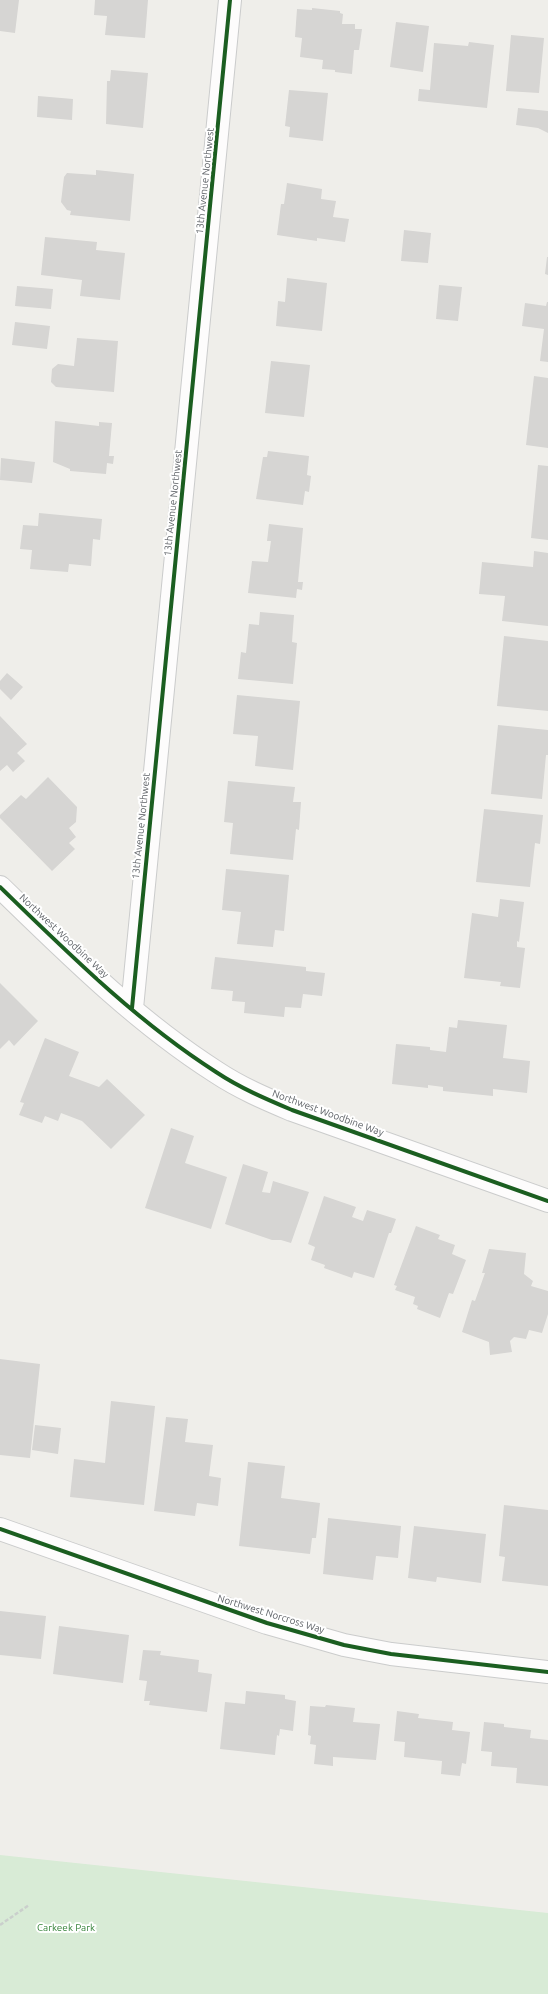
<!DOCTYPE html>
<style>
body{margin:0}
canvas{display:block;background:#efeeea}
</style>
<canvas width="548" height="1994"></canvas>
<script>
const ctx = document.querySelector('canvas').getContext('2d');
ctx.lineJoin = 'round';
function fill(path, color) { ctx.fillStyle = color; ctx.fill(path, 'evenodd'); }
function trace(path, color, width, dash) { ctx.strokeStyle = color; ctx.lineWidth = width; ctx.lineCap = dash ? 'butt' : 'round'; ctx.setLineDash(dash || []); ctx.stroke(path); }
function label(font, color, halo, rows, align = 'center') {
  ctx.font = font + ' Ubuntu,sans-serif'; ctx.lineWidth = 4; ctx.setLineDash([]); ctx.textBaseline = 'middle'; ctx.strokeStyle = halo; ctx.fillStyle = color; for (const [text, x, y, turn = 0] of rows) {
    ctx.save(); ctx.translate(x, y); ctx.rotate((+turn || 0) * Math.PI / 180); ctx.textAlign = isNaN(turn) ? turn : align; if (halo) ctx.strokeText(text, 0, 0); ctx.fillText(text, 0, 0); ctx.restore();
  }
}
const green = new Path2D(`
 M0,1855l548,58v81h-548z`);
const building = new Path2D(`
 M0,0h19l-4,33 -15,-2z
 M95,0h53l-3,38 -40,-3 2,-19 -13,-1z
 M312,8l28,3v2l3,1 -1,10h13v5h7l-3,21h-5l-2,24 -17,-2v-2l-13,-1 1,-9 -23,-3 2,-19 -7,-1 2,-28 15,1z
 M396,22l33,4 -6,46 -33,-5z
 M511,35l33,3 -5,55 -33,-2z
 M469,42l25,3 -7,63 -69,-7 1,-12 11,1 4,-47 34,3z
 M111,70l37,3 -5,55 -37,-4 1,-43h3z
 M289,90l39,3 -5,48 -34,-4 1,-10 -5,-1z
 M38,96l35,3 -1,21 -35,-3z
 M518,108l30,3v22l-10,-5 -22,-3z
 M96,170l38,4 -4,47 -60,-6 1,-4 -4,-1 -6,-8 3,-25 3,-4 29,2z
 M287,183l35,6 -1,10 15,2 -3,16 16,2 -4,23 -28,-4v3l-40,-6 4,-31h3z
 M404,230l27,3 -3,30 -27,-2z
 M45,237l52,5 -1,8 29,3 -5,47 -40,-4 2,-16 -41,-5z
 M547,257h1v18l-3,-1z
 M287,278l40,5 -5,48 -46,-5 2,-25 7,1z
 M439,285l23,2 -4,34 -22,-2z
 M17,286l36,3 -2,20 -36,-3z
 M547,302h1v60l-8,-1 4,-32 -22,-3 3,-23 21,3z
 M15,322l35,4 -3,23 -35,-4z
 M77,338l41,3 -4,51 -58,-5 -5,-5 1,-13 6,-5 16,2z
 M271,361l39,4 -6,52 -39,-4z
 M534,376l14,2v70l-22,-3z
 M55,421l44,5v-4l13,1 -3,33h5l-1,8 -6,-1 -1,11 -36,-3v-2l-17,-7z
 M268,451l41,5 -2,19 4,1 -2,16 -4,-1 -2,14 -47,-6 7,-42h4z
 M1,458l34,4 -3,21 -32,-3z
 M538,465l10,1v74l-17,-2z
 M39,513l63,6 -2,21 -7,-1 -2,27 -22,-2 -1,8 -38,-3 2,-19 -12,-1 3,-24 15,1z
 M269,524l34,4 -5,54h5l-1,8 -5,-1 -1,9 -48,-5 4,-32 16,1 3,-21h-4z
 M534,551l14,2v73l-46,-5 3,-25 -26,-2 3,-32 51,5z
 M260,612l34,3 -2,27 5,1 -4,41 -55,-5 3,-27 5,1 3,-29 10,1z
 M504,636l44,5v70l-51,-5z
 M7,673l16,14 -12,13 -11,-11v-8z
 M237,695l63,6 -7,69 -38,-4 3,-30 -25,-2z
 M0,716l27,28 -10,9 8,8 -12,11 -6,-7 -7,6z
 M498,725l50,5v25h-2l-4,44 -51,-5z
 M48,777l29,30 -1,15 -7,6 7,9 -7,6 6,6 -23,22 -52,-53v-3l21,-20 5,4z
 M228,781l67,6 -2,15h8l-2,28 -3,-1 -3,31 -63,-6 3,-31 -9,-1z
 M484,809l59,6 -3,29 -5,-1 -5,44 -54,-5z
 M226,869l63,6 -5,56 -9,-1 -2,17 -36,-3 4,-32 -19,-2z
 M500,899l24,3 -5,40 -2,-1v6l8,1 -5,40 -20,-2 1,-4 -37,-4 8,-65 26,4z
 M215,957l91,10v4l19,2 -3,23 -19,-2 -2,14 -16,-1 -1,10 -40,-4 1,-11 -13,-1 1,-10 -22,-2z
 M0,983l38,38 -24,25 -5,-6 -9,9z
 M458,1020l49,5 -4,33 27,3 -3,32 -34,-4v7l-50,-5v-4l-15,-2v3l-36,-4 4,-40 34,3v3l16,2 3,-25 8,1z
 M45,1038l34,14 -10,24 30,11 8,-8 38,36 -34,34 -29,-28 -21,-8 -3,8 -13,-5 -3,7 -23,-8 5,-12 -4,-1z
 M171,1128l23,8 -9,27 42,14 -16,52 -66,-21z
 M243,1164l25,8 -6,20 8,1 3,-12 36,11 -18,51 -10,-3h-9l-47,-16z
 M324,1196l32,11 -4,10 11,4 4,-11 29,9 -5,14h-2l-15,45 -20,-6 -2,6 -28,-10 1,-3 -14,-5 4,-13 -7,-3z
 M416,1226l24,9 -2,4 17,6 -3,9 14,6 -13,34 -4,-1 -9,25 -23,-9 1,-3 -5,-2 2,-7 -20,-7 2,-4 -3,-1z
 M489,1249l37,4 -2,21 9,7 -2,5 17,5v23l-6,19 -13,-3 -3,9 -12,-2 -4,4 2,11 -22,3 -1,-13 -27,-10 10,-32 3,1 10,-28h-3z
 M0,1359l40,5 -10,94 -30,-3z
 M111,1401l44,5 -11,99 -74,-8 4,-38 31,4z
 M166,1417l22,2 -3,23 28,3 -4,31 12,2 -3,28 -21,-3 -2,13 -41,-5z
 M35,1425l26,3 -3,26 -26,-4z
 M248,1462l37,4 -4,32 39,5 -4,35h-4l-2,16 -71,-8z
 M504,1505l44,5v76l-46,-5 3,-24 -6,-1z
 M328,1518l73,8 -3,32 -22,-2 -3,24 -50,-6z
 M414,1526l72,8 -5,49 -44,-6 -1,5 -28,-4z
 M0,1611l46,5 -5,43 -41,-4z
 M59,1626l70,9 -6,48 -70,-9z
 M143,1650l18,1 -1,4 39,5 -1,12 14,2 -5,38 -58,-7 1,-4h-6l3,-20 -8,-1z
 M246,1691l39,4v4l11,2 -3,30 -13,-2 -1,7 -2,-1 -2,20 -55,-6 5,-47 20,2z
 M326,1705l29,3 -2,14 27,2 -4,36 -43,-3v9l-19,-2 2,-19 -6,-1 1,-8 -3,-1 2,-29 15,1z
 M397,1711l22,3 -1,4 35,4 -1,8 18,2 -4,32 -4,-1 -2,13 -19,-2 1,-13 -38,-4 1,-15 -11,-1z
 M484,1722l20,2v3l27,3 -1,8 18,2v46l-32,-3 1,-15 -26,-2 1,-14 -11,-1z`);
const path = new Path2D(`
 M0,1925l29,-20`);
const street = new Path2D(`
 M0,887c68,66 136,134 216,185 24,16 50,27 76,38l256,91
 M132,1008l98,-1008
 M0,1529l267,94 77,22 47,9 157,18`);
const cycleway = new Path2D(`
 M0,887c68,66 136,134 216,185 24,16 50,27 76,38l256,91
 M132,1008l98,-1008
 M0,1529l267,94 77,22 47,9 157,18`);
const streetNames = [
 ["13th Avenue Northwest",205,181,-84],
 ["13th Avenue Northwest",173,503,-84],
 ["13th Avenue Northwest",141,826,-84],
 ["Northwest Woodbine Way",64,936,43],
 ["Northwest Woodbine Way",328,1113,20],
 ["Northwest Norcross Way",271,1614,17]
];
const parkNames = [
 ["Carkeek Park",66,1928]
];
fill(green, '#d8ebd6');
fill(building, '#d6d5d3');
trace(street, '#cbcccc', 24);
trace(path, '#cacfcc', 2.5, [4, 2]);
trace(street, '#fdfcfc', 22);
trace(cycleway, '#1b5e20', 4);
label('10px', '#5f6368', '#fff', streetNames);
label('10px', '#348238', '#fff', parkNames);
</script>
